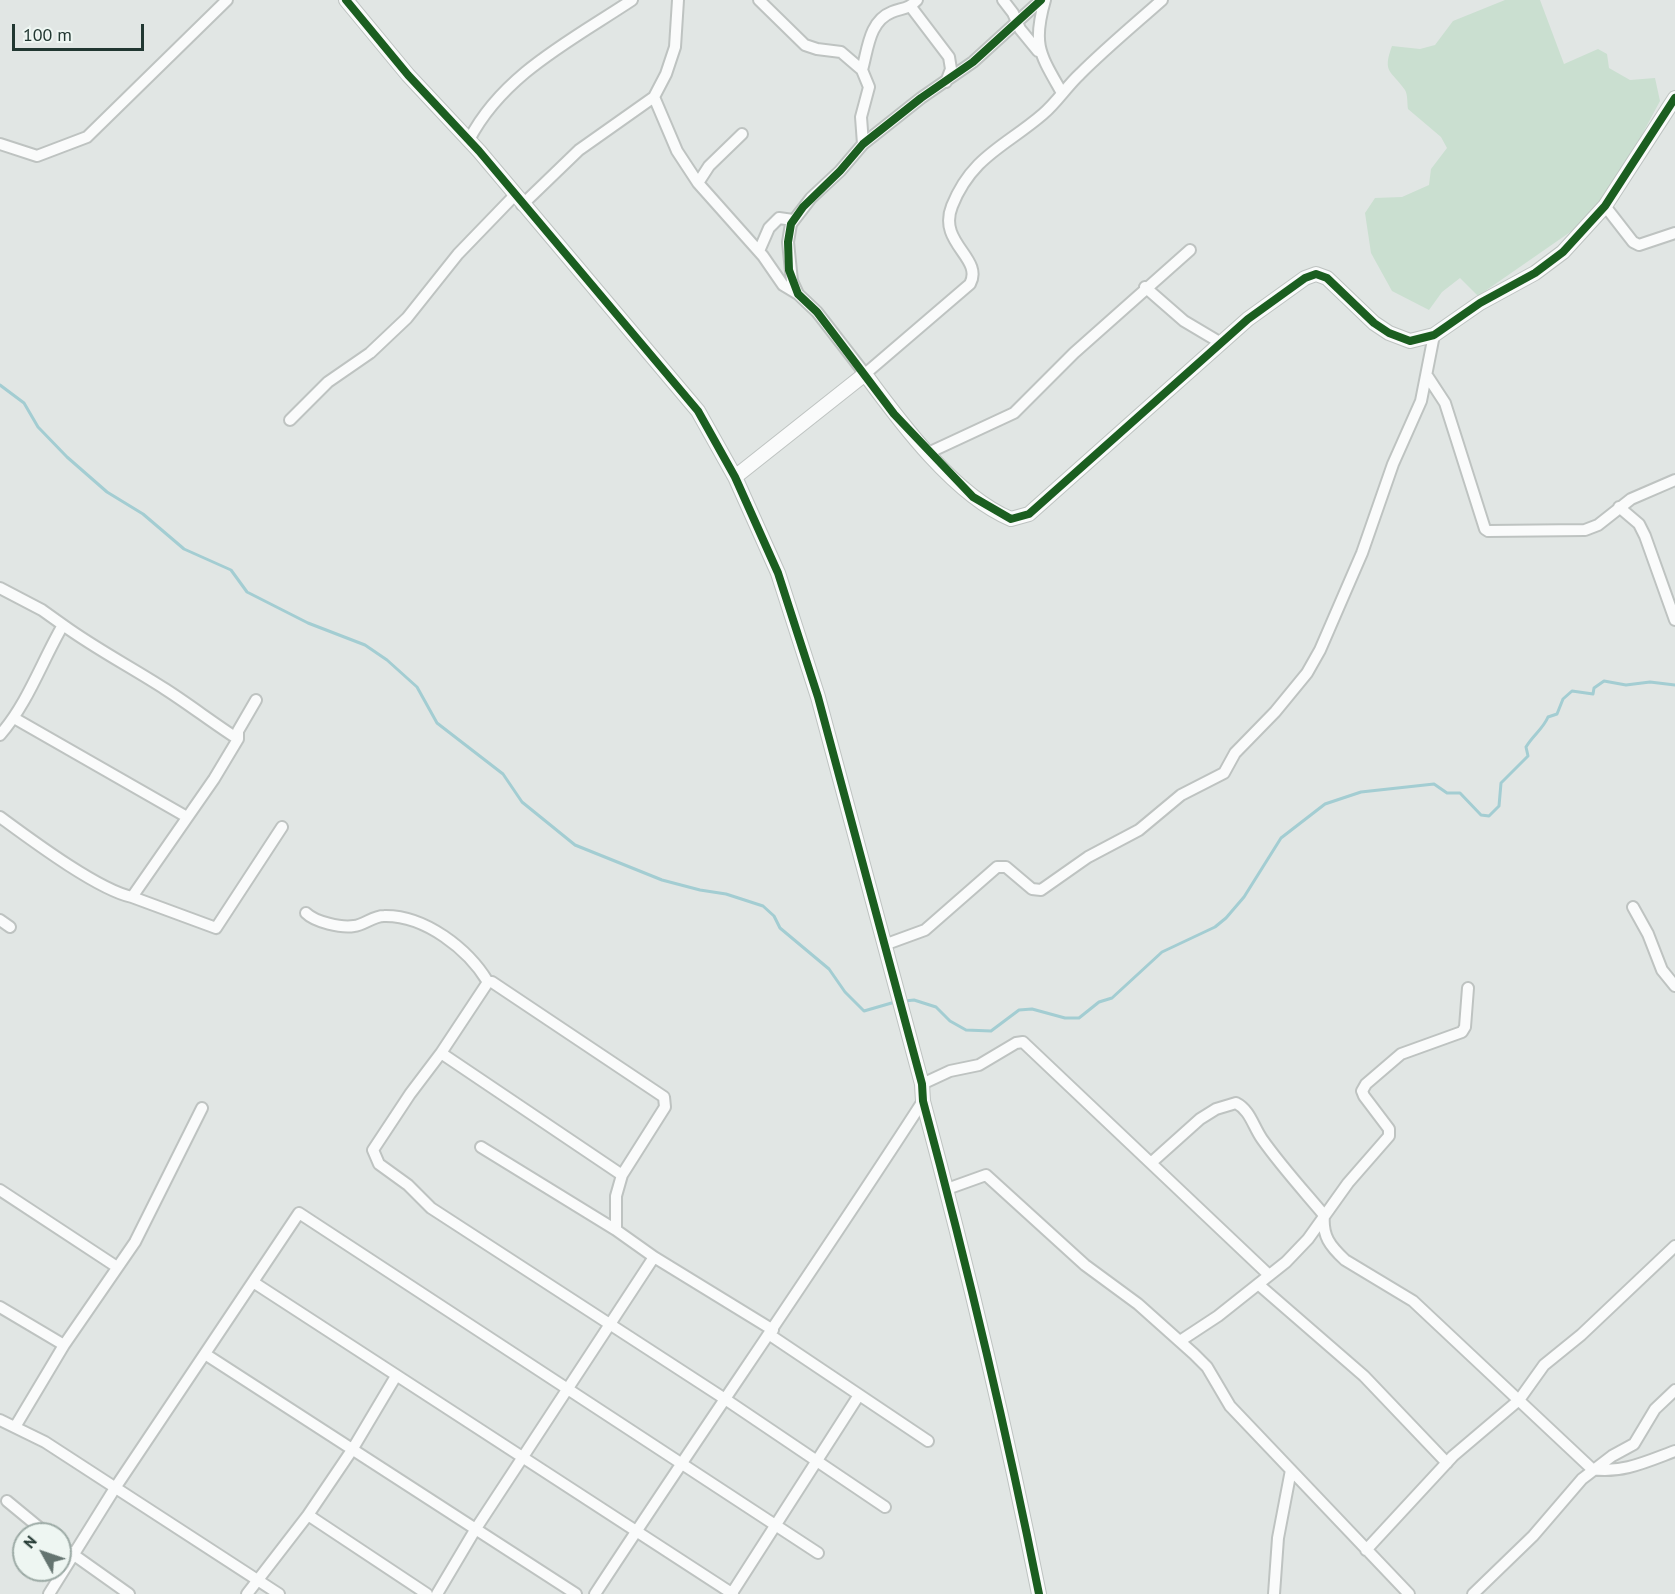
<!DOCTYPE html>
<style>
body{margin:0}
#map{position:relative;width:1675px;height:1594px;overflow:hidden;background:#e1e6e4;font-family:"PT Sans",sans-serif}
canvas{display:block}
.north{position:absolute;left:12px;top:1522px;width:60px;height:60px;box-sizing:border-box;background:#eef6f2;border:2px solid #9caaa5;border-radius:50%;rotate:310deg;font-size:16px;font-weight:700;line-height:24px;text-align:center;color:#213731}
.north::after{content:'';display:block;margin:auto;width:21px;height:27px;background:#647470;clip-path:polygon(50% 0,100% 100%,50% 72%,0 100%)}
.scale{position:absolute;left:12px;top:24px;width:132px;height:27px;box-sizing:border-box;border:3px solid #213731;border-top:0;padding-left:8px;font-size:18px;line-height:21px;white-space:nowrap;color:#213731;-webkit-text-stroke:4px #eef6f2;paint-order:stroke}
</style>
<div id="map">
<canvas width="1675" height="1594"></canvas>
<div class="north">N</div>
<div class="scale">100 m</div>
</div>
<script>
const ctx = document.querySelector('canvas').getContext('2d');
ctx.lineJoin = 'round';
function fill(path, color) { ctx.fillStyle = color; ctx.fill(path, 'evenodd'); }
function trace(path, color, width, dash) { ctx.strokeStyle = color; ctx.lineWidth = width; ctx.lineCap = dash ? 'butt' : 'round'; ctx.setLineDash(dash || []); ctx.stroke(path); }
const green = new Path2D(`
 M1505,0h35l24,64 34,-15 9,5 2,14 21,12 25,-2 5,23 -25,47 -46,71 -111,77 -18,-18 -18,14 -13,18 -37,-19 -21,-38 -6,-40 10,-15 27,-1 27,-12 2,-16 16,-21 -6,-11 -33,-28c-1,-6 0,-14 -3,-19 -14,-20 -23,-17 -13,-44l28,3 15,-4 18,-24z`);
const stream = new Path2D(`
 M0,385l24,18 14,24 29,30 40,35 36,22 41,35 47,21 16,22 61,31 57,22 22,15 30,27 20,36 66,51 19,28 53,43 87,35 38,10 26,4 37,12 11,10 6,12 49,41 16,23 19,19 31,-9
 M905,1001l9,-1 22,7 14,14 16,9 25,1 28,-21 13,-1 33,9h14l20,-16 13,-4 50,-46 53,-25 11,-9 18,-21 37,-59 44,-34 36,-12 73,-8 13,9h13l21,22 8,1 10,-10 2,-23 27,-27 -2,-9c7,-12 17,-18 22,-30l9,-3 6,-15 9,-8 21,3 1,-6 10,-7 22,4 24,-3 25,3`);
const minor = new Path2D(`
 M759,0l46,45 12,4 24,3 21,18 7,17 -8,30 2,27
 M1003,0l10,13 7,16 18,22
 M1041,0l-68,62 -52,36 -58,46 -23,27 -29,27 -20,26 -3,18 4,39 6,13 19,18 48,62 105,-90c14,-26 -33,-41 -18,-78 20,-50 54,-60 91,-92 14,-12 24,-28 37,-40 26,-26 55,-50 82,-74
 M1045,0c-13,45 -5,54 17,93
 M911,7l38,50 2,12 -5,13
 M862,70c6,-21 7,-49 30,-58 10,-4 17,-3 25,-12
 M654,97l23,54 21,32 65,73 20,29 15,9
 M469,140c34,-66 103,-100 163,-140
 M0,144l37,12 50,-19 140,-137
 M698,183l11,-17 33,-32
 M522,205l57,-55 75,-53 12,-23 9,-27 3,-47
 M1605,206l28,36 6,3 36,-12
 M759,251l10,-23 10,-10 14,2
 M1145,287l39,34 37,22
 M1428,377l17,26 40,126 3,2 97,-1 13,-5 33,-26 44,-19
 M290,420l38,-38 42,-29 37,-35 51,-64 56,-58
 M928,453l86,-40 60,-60 116,-103
 M1619,507l20,17 6,12 30,84
 M0,588l42,22 21,15
 M14,718l173,99
 M0,735c28,-32 42,-74 63,-110 33,24 68,42 102,64 25,16 48,34 73,50
 M0,817c30,22 98,73 132,80l82,-118 24,-40v-8l18,-31
 M132,897l84,31 66,-101
 M1633,907l15,27 14,36 13,16
 M306,913c9,9 35,15 48,13 10,-1 19,-10 30,-10 41,-1 84,33 104,66h4l172,115 1,10 -43,68
 M0,920l10,7
 M884,945l41,-15 72,-63h9l26,22 9,1 47,-33 51,-27 42,-35 43,-22 11,-20 40,-41 32,-39 13,-23 42,-97 31,-89 28,-63 13,-66
 M441,1053l47,-71
 M922,1084l28,-13 29,-6 37,-22 7,-1 246,233
 M481,1147l135,83
 M1152,1162l48,-43 16,-10 20,-6c14,7 17,23 26,36 19,27 41,51 62,76 -2,21 6,31 21,45l68,41 179,168c29,5 56,-8 83,-18
 M947,1189l39,-14 99,90 53,39 56,50 13,13 23,39 179,188
 M0,1190l117,77
 M253,1282l480,312
 M1258,1284l106,92 83,87
 M0,1307l64,38 71,-103 67,-134
 M773,1330l-119,-73 -38,-27v-34l6,-21 -181,-122 -31,41 -37,56 6,14 29,21 23,23 294,191 160,108
 M770,1335l158,106
 M1180,1341l38,-25 68,-54 22,-23 40,-56 41,-47v-7l-25,-33 -2,-5 4,-7 35,-30 61,-22 3,-5 3,-39
 M205,1354l371,240
 M0,1420l45,22 234,152
 M15,1427l49,-82
 M7,1501l40,33
 M308,1515l119,79
 M60,1545l69,49
 M1366,1550l87,-94 66,-56 25,-35 37,-30 94,-89
 M732,1593l127,-198
 M49,1594l66,-106 184,-275 519,340
 M247,1594l61,-79 44,-65 44,-74
 M437,1594l38,-64 179,-273
 M595,1594c108,-165 221,-327 328,-493
 M1274,1594l4,-56 13,-68
 M1473,1594l60,-58 49,-57 30,-23 22,-12 21,-35 20,-19`);
const tertiary = new Path2D(`
 M346,0l62,75 71,76 219,260 37,66 43,96 40,124 104,387 1,17c44,164 83,327 116,493
 M735,477l130,-103c35,48 90,122 146,145l18,-5 219,-195 57,-41 11,-4 11,4 47,45 15,10 21,8 24,-6 46,-32 55,-30 28,-21 42,-46 70,-108`);
const cycleway = new Path2D(`
 M346,0l62,75 71,76 219,260 37,66 43,96 40,124 104,387 1,17c44,164 83,327 116,493
 M1041,0l-68,62 -52,36 -58,46 -23,27 -37,36 -12,17 -3,18 1,28 9,24 19,18 77,102 79,83 38,22 18,-5 219,-195 57,-41 11,-4 11,4 47,45 15,10 21,8 24,-6 46,-32 55,-30 28,-21 42,-46 70,-108`);
fill(green, '#cadfd0');
trace(stream, '#a3cdd2', 3);
trace(minor, '#bec3c1', 14);
trace(tertiary, '#bec3c1', 16);
trace(minor, '#fafbfb', 10);
trace(tertiary, '#fafbfb', 14);
trace(cycleway, '#1b5e20', 8);
</script>
